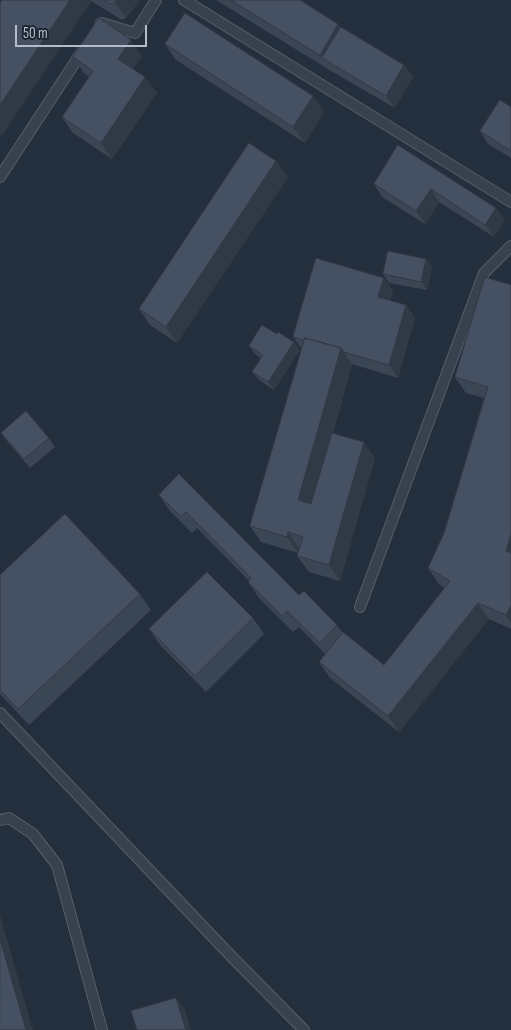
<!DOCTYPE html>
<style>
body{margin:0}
#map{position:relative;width:511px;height:1030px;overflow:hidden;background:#242f3e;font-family:"Sofia Sans Condensed",sans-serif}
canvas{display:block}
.scale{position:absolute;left:15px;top:25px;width:132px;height:22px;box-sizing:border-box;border:2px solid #b4bcc9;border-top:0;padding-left:6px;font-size:15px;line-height:18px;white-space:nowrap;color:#b4bcc9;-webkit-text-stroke:4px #1d2633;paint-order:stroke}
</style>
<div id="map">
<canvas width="511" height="1030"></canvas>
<div class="scale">50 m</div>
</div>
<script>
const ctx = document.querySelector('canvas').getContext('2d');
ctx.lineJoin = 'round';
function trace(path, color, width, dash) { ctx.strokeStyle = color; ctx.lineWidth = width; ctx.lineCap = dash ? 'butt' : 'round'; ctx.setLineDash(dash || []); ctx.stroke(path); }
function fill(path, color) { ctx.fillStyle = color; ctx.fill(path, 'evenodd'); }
const lane = new Path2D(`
 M184,0l327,202
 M100,26l1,-3 34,10 21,-33
 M0,177l83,-127
 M360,607l124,-334 27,-27
 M0,713l230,242 74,75
 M0,820l9,-2 24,16 24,31 45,165`);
const wall = new Path2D(`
 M2,0h138l-14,18 -4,2 -31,-19 -89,134 -2,-2v-129z
 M216,0h84l41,27 63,38 9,12 -18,31 -64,-37z
 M165,44l148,52 11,16 -19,31 -129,-83z
 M142,56l-9,13 12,8 12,16 -45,66 -39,-26 -11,-16 27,-40 -5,-4 -11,-16z
 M511,107v51l-23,-14 -8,-13z
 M398,145l107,75 -11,17 -55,-35 -14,22 -43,-27 -8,-13z
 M276,161l12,16 -111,166 -27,-18 -11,-16z
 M426,259l6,8 -5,23 -38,-7 -6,-9z
 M511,285v344l-22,-10 -90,113 -69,-54 -11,-16 6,-8 -26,-27 -6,5 -34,-34 -11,-16 1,-1 -52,-53 -5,5 -22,-22 -11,-16 20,-21 120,121 38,30 5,7 42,33 61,-77 -6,-4 -11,-16 16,-35 40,-135 -18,-5 -11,-16z
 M393,290l-3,10 16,5 9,13 -17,60 -46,-14 -19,69 42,25 -35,123 -31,-9 -12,-16 1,-3 -37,-11 -11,-16 52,-177 -9,-12z
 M277,334l17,8 6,8 -26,40 -15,-10 -7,-8 9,-14 -6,-4 -6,-8z
 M1,433l48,5 6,9 -25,21 -23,-27z
 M0,575l140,19 11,16 -122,115 -29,-31z
 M253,618l11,16 -58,58 -46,-47 -11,-16z`);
const shadedWall = new Path2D(`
 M70,0h21v1l-89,134 -2,-3v-27z
 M117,0h23l-14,18 -11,-16z
 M338,24l12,16 -28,18 -2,-3z
 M131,40l11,16 -13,18 -11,-15z
 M404,65l9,12 -18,31 -9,-12z
 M145,77l12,16 -45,66 -11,-16z
 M313,96l11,16 -19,31 -12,-16z
 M276,161l12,16 -111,166 -11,-16z
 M431,189l8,13 -14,22 -9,-13z
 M496,208l9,12 -11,17 -9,-12z
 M426,259l6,8 -5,23 -6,-8z
 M384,278l9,12 -6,19 -9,-12z
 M406,305l9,13 -17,60 -9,-13z
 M294,342l6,8 -26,40 -6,-8z
 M341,348l11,16 -43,152 -11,-16z
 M364,442l11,16 -35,123 -11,-16z
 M288,532l11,16 -1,5 -11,-16z
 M511,534v25l-5,-8z
 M478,603l11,16 -90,113 -11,-16z
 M511,605v18l-5,-8z
 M0,915l33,115h-7l-26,-91z
 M176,998l9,12 6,20h-5z`);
const building = new Path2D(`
 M2,0h68l-70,105v-101z
 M104,0h13l-2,2 -4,2z
 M231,0h69l38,24 -18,31z
 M185,13l128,83 -20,31 -128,-83z
 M99,18l32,22 -13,19 27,18 -44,66 -39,-26 31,-46 -20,-14z
 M341,27l63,38 -18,31 -64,-38z
 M500,100l11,7v44l-31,-20z
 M249,143l27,18 -110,166 -27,-18z
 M398,145l98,63 -11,17 -54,-36 -15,22 -42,-27z
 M388,251l38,8 -5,23 -38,-8z
 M316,258l68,20 -6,19 28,8 -17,60 -45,-13 -3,-4 -36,-10 -1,2 -11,-3z
 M485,277l26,8v249l-5,17 5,2v52l-5,10 -28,-12 -90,113 -69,-54 24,-30 41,33 66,-84 -22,-13 16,-35 44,-146 -33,-10z
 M262,325l15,9 1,-2 16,10 -26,40 -16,-10 11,-17 -14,-9z
 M305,338l36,10 -43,152 13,4 21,-71 32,9 -35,123 -32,-9 6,-19 -15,-5 -1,5 -37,-11z
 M26,411l23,27 -25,21 -23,-26z
 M179,474l120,121 5,-4 33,34 -17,18 -33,-32 -5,5 -34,-34 3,-4 -65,-66 -5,5 -22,-22z
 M65,514l75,80 -122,115 -18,-19v-115z
 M207,572l46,46 -58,58 -46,-47z
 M0,939l26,91h-26z
 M176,998l10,32h-49l-6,-19z`);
trace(lane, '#565f6c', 12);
trace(lane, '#38414e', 10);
fill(wall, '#3b4654');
fill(shadedWall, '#303945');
fill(building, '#455162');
trace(building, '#303945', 1);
</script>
